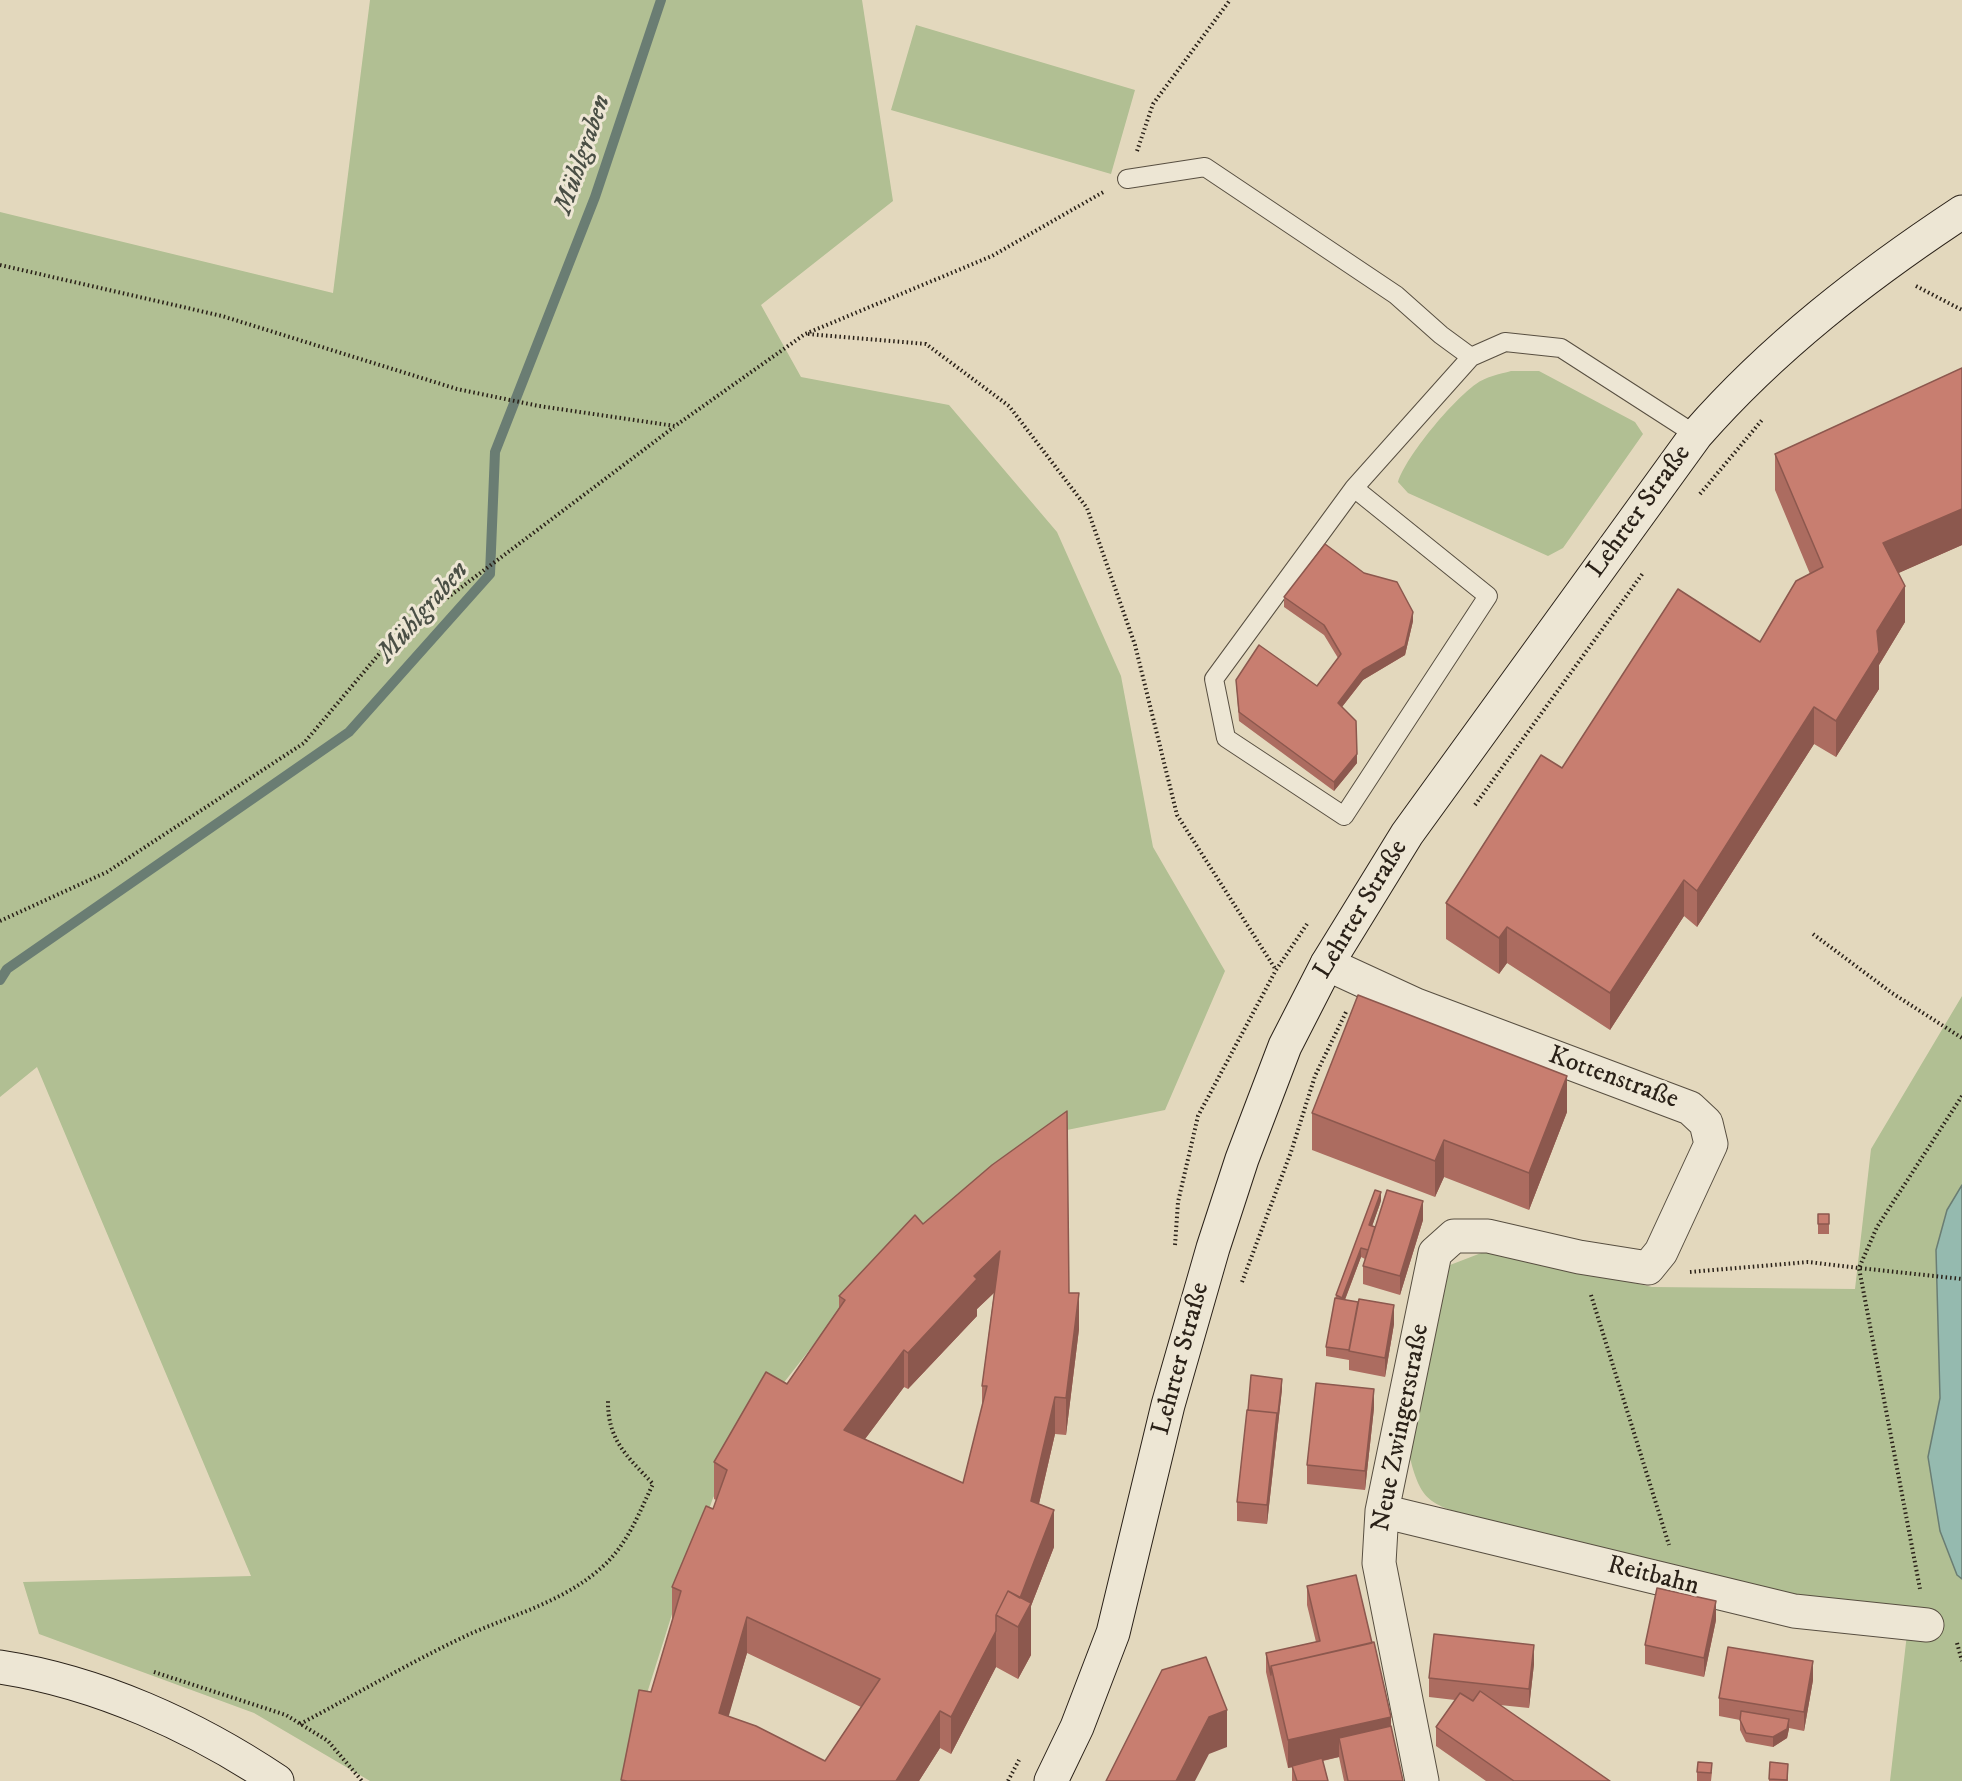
<!DOCTYPE html>
<meta charset="utf-8">
<style>
body{margin:0}
canvas{display:block;background:#e3d8bd}
</style>
<canvas width="1962" height="1781"></canvas>
<script>
const ctx = document.querySelector('canvas').getContext('2d');
ctx.lineJoin = 'round';
function fill(path, color) { ctx.fillStyle = color; ctx.fill(path, 'evenodd'); }
function trace(path, color, width, dash) { ctx.strokeStyle = color; ctx.lineWidth = width; ctx.lineCap = dash ? 'butt' : 'round'; ctx.setLineDash(dash || []); ctx.stroke(path); }
function label(font, color, halo, rows, align = 'center') {
  ctx.font = font + ' "IM FELL DW Pica",serif'; ctx.lineWidth = 6; ctx.setLineDash([]); ctx.textBaseline = 'middle'; ctx.strokeStyle = halo; ctx.fillStyle = color; for (const [text, x, y, turn = 0] of rows) {
    ctx.save(); ctx.translate(x, y); ctx.rotate((+turn || 0) * Math.PI / 180); ctx.textAlign = isNaN(turn) ? turn : align; if (halo) ctx.strokeText(text, 0, 0); ctx.fillText(text, 0, 0); ctx.restore();
  }
}
const green = new Path2D(`
 M370,0h492l31,201 -132,104 40,72 148,28 108,127 64,144 32,171 72,124 -60,139 -98,20 -224,177 -79,101 -51,90 -40,113 -36,114 -10,56h-257l-116,-68 -215,-79 -16,-52 228,-6 -214,-509 -37,30v-885l333,81z
 M916,25l219,65 -24,84 -220,-64z
 M1511,371h28l96,51 8,12 -80,114 -15,8 -140,-63 -10,-11c8,-26 55,-82 78,-98 9,-7 24,-10 35,-13z
 M1962,996v785h-72l20,-173 -112,-11 -322,-78c-43,-16 -54,-13 -66,-61l40,-193 39,-15 163,37 203,2 16,-140z`);
const water = new Path2D(`
 M1962,1185v394l-5,-4 -17,-44 -12,-74 12,-59 -4,-148 11,-40z`);
const stream = new Path2D(`
 M0,980l7,-11 342,-237 141,-158 5,-122 100,-255 66,-197`);
const path = new Path2D(`
 M1137,151l16,-47 77,-104
 M0,265l222,51 235,73 82,17 136,20 130,-92 187,-78 113,-65
 M1916,286l46,24
 M808,334l118,10 83,62 78,102 48,137 42,170 99,155
 M1700,494l62,-74
 M1475,805l168,-232
 M0,921l107,-49 197,-129 86,-102 284,-214
 M1813,934l79,59 70,45
 M1962,1096l-85,131 -18,41 103,11
 M1175,1245l3,-43 20,-86 78,-146 31,-46
 M1690,1272l118,-10 51,6 61,321
 M1242,1282l49,-130 24,-76 32,-66
 M1591,1295l78,250
 M1957,1643l5,18
 M154,1672l132,43 42,26 34,40
 M300,1724c57,-30 112,-63 170,-90 45,-20 92,-32 130,-65 27,-23 38,-54 53,-85 -26,-28 -46,-44 -45,-85
 M1008,1781l11,-21`);
const lane = new Path2D(`
 M1127,179l78,-12 191,128 45,40 30,22
 M1354,488l-140,191 12,59 118,78 144,-220 -134,-108 117,-131 34,-15 56,6 135,87`);
const street = new Path2D(`
 M1327,964l89,41 274,103 16,15 5,21 -50,108 -13,16 -69,-11 -91,-21h-34l-19,17 -53,258 -3,52 43,218
 M1382,1511l412,100 133,14`);
const secondary = new Path2D(`
 M0,1667c98,15 195,59 277,114
 M1051,1781l26,-54 36,-94 55,-228 45,-157 29,-89 43,-113 42,-82 80,-130 289,-399c77,-88 169,-159 266,-223`);
const wall = new Path2D(`
 M1962,368v177l-64,28 7,49 -26,43v24l-43,68 -22,-13 -117,183 -13,-11 -74,114 -103,-67 -8,11 -53,-35v-36l116,-135 198,-126 50,-68 -35,-84v-36z
 M1284,597l129,24 -8,34 -42,25 -21,27 15,56 -23,28 -95,-70 -3,-41 81,6 21,-28 -14,-23 -40,-28z
 M1567,1112l-38,98 -85,-33 -9,20 -123,-47v-37z
 M1381,1201l-9,25 3,1 48,-7 -23,75 -37,-11v-18l2,-7 -4,-2 -16,43 49,24 -9,53 -36,-7v-10l-23,-4v-9l10,-52z
 M1818,1214h11v20h-11z
 M923,1224l146,69 10,36 -13,106 -11,-1 -16,70 15,43 -23,59v49l-13,24 -22,-12 -45,87 -11,-6 -21,33h-298l18,-91 12,2 21,-71v-34l41,-78 3,-9 -2,-1v-37l73,-78 52,-76v-12zM994,1293l-12,93v23l-19,74 -98,-44 39,-52 4,2 69,-73v-7zM747,1653l114,54 -36,54 -97,-45z
 M1282,1389l-15,135 -30,-3v-19z
 M1374,1408l-9,82 -58,-6v-19z
 M1307,1586l84,140 12,55h-59l-5,-24 -16,4 5,20h-36v-14l-4,1 -22,-96v-19l50,-11 -9,-37z
 M1716,1620l-12,57 -59,-13v-19z
 M1534,1664l-5,44 -29,-3 110,76h-124l-50,-35v-19l19,-27 -26,-3v-19z
 M1813,1680l-9,51 -15,-3 -2,10 -14,9 -27,-5 -6,-12v-10l-21,-4v-18z
 M1770,1762l18,2v17h-19z
 M1697,1772h15l-1,9h-14z`);
const shadedWall = new Path2D(`
 M1962,509v36l-79,35v-37z
 M1905,586v36l-26,43v24l-43,68v-36l41,-90z
 M1413,612v9l-8,34 -42,25 -25,32v-9l25,-33z
 M1814,707v37l-117,183v-36z
 M1357,754v9l-23,28v-9z
 M1684,880v36l-74,114v-37z
 M1507,927v36l-8,11v-36z
 M1567,1076v36l-38,98v-37z
 M1444,1140v37l-9,20v-36z
 M1381,1192v9l-12,34v-10z
 M1423,1201v19l-23,75v-19z
 M1361,1248v9l-19,50v-9z
 M1000,1251v36l-23,22v7l-69,73v-36l66,-77z
 M1079,1293v36l-13,106v-37z
 M1394,1305v19l-9,53v-19z
 M904,1350v37l-60,80v-37z
 M1282,1379v10l-15,135v-19l10,-92z
 M1374,1389v19l-9,82v-19z
 M1055,1397v37l-24,104v-37z
 M1054,1510v37l-23,59v49l-13,24v-52l-2,-21z
 M1716,1601v19l-12,57v-19z
 M747,1617v36l-28,97v-37z
 M996,1631v36l-45,87v-37z
 M1534,1645v19l-5,44v-19z
 M1813,1661v19l-9,51v-19z
 M1227,1710v37l-18,7 -14,27h-19l33,-64z
 M940,1711v37l-21,33h-23z
 M1391,1717v28l-52,-7v19l-51,11v-28z
 M1789,1719v10l-2,9 -14,9v-10z`);
const building = new Path2D(`
 M1962,368v141l-79,34 22,43 -28,45 2,21 -43,69 -22,-14 -117,184 -13,-11 -74,113 -103,-66 -8,11 -53,-35 95,-148 21,13 116,-179 82,53 36,-61 27,-14 -48,-113z
 M1325,544l39,29 33,9 16,30 -8,34 -42,24 -25,33 18,18 1,33 -23,28 -95,-70 -3,-32 23,-35 58,41 24,-32 -17,-29 -40,-28z
 M1358,995l209,81 -38,97 -85,-33 -9,21 -123,-48z
 M1067,1111l2,182h10l-13,105 -11,-1 -24,104 23,9 -34,88 -12,-7 -12,24v16l-45,86 -11,-6 -44,70h-269l-6,-1 18,-90 12,2 30,-101 -9,-4 34,-81 7,3 14,-39 -13,-8 52,-90 21,12 58,-84 -6,-4 76,-81 8,9 69,-59zM1000,1251l-18,135h5l-24,97 -119,-53 60,-80 4,3 69,-74 -3,-3zM747,1617l133,62 -55,82 -69,-35 -37,-13z
 M1375,1190l6,2 -12,33 6,2 -7,23 -7,-2 -19,50 -6,-3z
 M1387,1190l36,11 -23,75 -37,-10z
 M1818,1214h11v10h-11z
 M1335,1298l23,4 -9,48 -23,-3z
 M1359,1299l35,6 -9,53 -36,-7z
 M1251,1375l31,4 -5,43v-9l-29,-3z
 M1316,1383l58,6 -9,82 -58,-6z
 M1247,1410l30,3 -10,92 -30,-3z
 M1356,1575l16,68 -101,23v9l-5,-22 54,-12 -13,-55z
 M1657,1588l59,13 -12,57 -59,-13z
 M1008,1591l23,12 -13,24 -22,-12z
 M1434,1634l100,11 -5,44 -100,-11z
 M1374,1642l17,75 -103,23 -17,-74z
 M1728,1647l85,14 -9,51 -85,-14z
 M1206,1657l21,53 -18,7 -33,64h-70l56,-111z
 M1480,1691l130,90h-96l-78,-54 24,-34 13,8z
 M1741,1711l48,8 -2,10 -14,8 -27,-4 -6,-13z
 M1391,1726l12,55h-55l-9,-43z
 M1322,1758l6,23h-31l-5,-15z
 M1698,1762l14,1 -1,10 -14,-1z
 M1770,1762l18,2 -1,16 -18,-1z`);
const streetNames = [
 ["Lehrter Straße",1640,512,-54],
 ["Lehrter Straße",1362,910,-59],
 ["Kottenstraße",1613,1079,20],
 ["Lehrter Straße",1182,1359,-75],
 ["Neue Zwingerstraße",1402,1428,-79],
 ["Reitbahn",1653,1577,14]
];
const waterNames = [
 ["Mühlgraben",584,155,-71],
 ["Mühlgraben",424,613,-49]
];
fill(green, '#b1bf93');
fill(water, '#95baaf');
trace(water, '#6a7d73', 1.5);
trace(stream, '#6a7d73', 10);
trace(lane, '#584f41', 20);
trace(street, '#584f41', 35);
trace(secondary, '#2a2118', 35);
trace(path, '#2a2118', 4, [1.5, 3]);
trace(lane, '#ede6d4', 18);
trace(street, '#ede6d4', 33);
trace(secondary, '#ede6d4', 33);
fill(wall, '#ac6c60');
fill(shadedWall, '#8c584e');
fill(building, '#c87e70');
trace(building, '#8c584e', 1.5);
label('26px', '#2a2118', '#ede6d4', streetNames);
label('italic 27px', '#4a4f45', '#ede6d4', waterNames);
</script>
